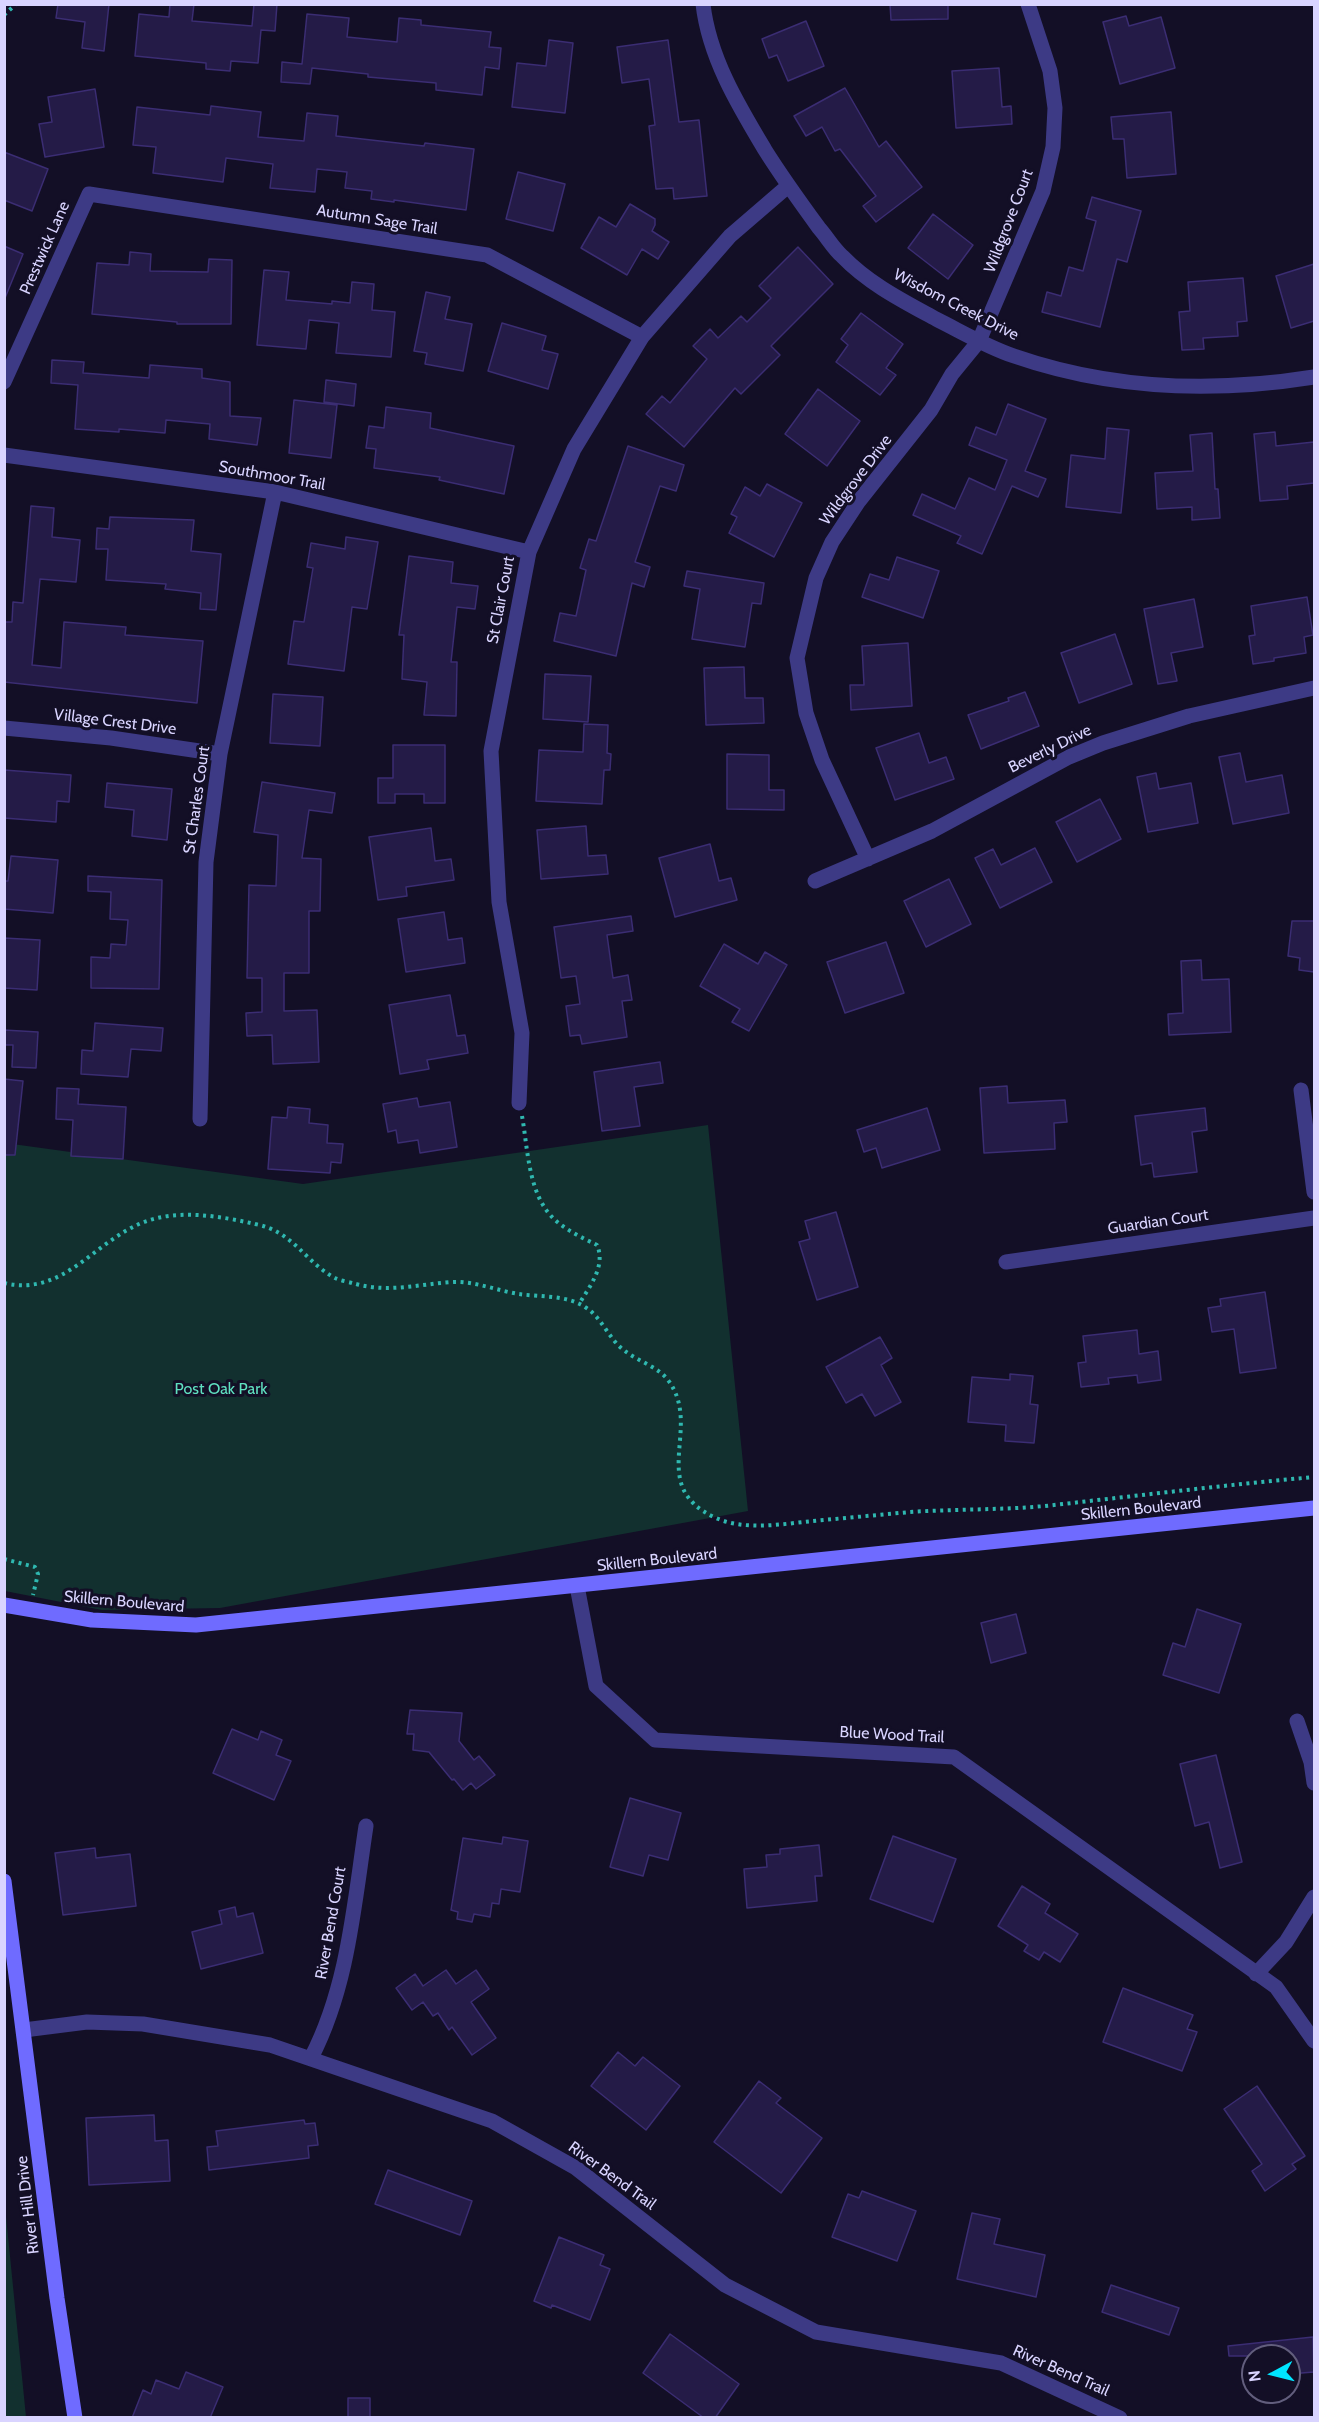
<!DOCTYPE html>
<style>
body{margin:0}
#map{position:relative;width:1319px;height:2422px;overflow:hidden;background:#130f26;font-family:Cabin,sans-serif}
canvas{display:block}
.frame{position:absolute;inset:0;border:6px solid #d9d4ff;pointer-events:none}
.north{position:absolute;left:1241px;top:2344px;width:60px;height:60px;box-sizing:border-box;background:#130f26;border:2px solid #625e7d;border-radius:50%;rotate:263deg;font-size:16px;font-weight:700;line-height:24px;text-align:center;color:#d9d4ff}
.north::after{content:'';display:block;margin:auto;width:21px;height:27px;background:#00e5ff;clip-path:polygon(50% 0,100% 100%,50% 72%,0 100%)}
</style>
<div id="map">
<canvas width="1319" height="2422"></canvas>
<div class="frame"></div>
<div class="north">N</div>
</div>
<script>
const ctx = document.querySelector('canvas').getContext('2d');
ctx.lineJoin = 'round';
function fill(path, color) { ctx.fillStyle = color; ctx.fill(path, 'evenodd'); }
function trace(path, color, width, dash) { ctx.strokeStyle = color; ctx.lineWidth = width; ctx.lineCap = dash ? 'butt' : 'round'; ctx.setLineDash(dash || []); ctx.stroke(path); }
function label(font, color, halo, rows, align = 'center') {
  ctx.font = font + ' Cabin,sans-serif'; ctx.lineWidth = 6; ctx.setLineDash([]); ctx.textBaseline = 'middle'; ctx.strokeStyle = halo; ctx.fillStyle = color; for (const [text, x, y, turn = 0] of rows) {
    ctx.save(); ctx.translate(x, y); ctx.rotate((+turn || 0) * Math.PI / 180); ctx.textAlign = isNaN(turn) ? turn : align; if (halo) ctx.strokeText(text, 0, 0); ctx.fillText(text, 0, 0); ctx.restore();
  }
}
const green = new Path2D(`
 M708,1125l40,386 -528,97 -118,2 -97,-19v-448l298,41z
 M5,2206l21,211h-21z`);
const building = new Path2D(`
 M58,4h51l-5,47 -22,-3 3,-26 -29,-4z
 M170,4h24l-2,17 60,5 2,-22h23l-2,27 -14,-1 -3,33 -27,-2 -1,10 -24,-2v-6l-71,-7 4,-42 30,3z
 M890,4h58v15l-57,1z
 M307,14l42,4 -2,19 50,5 2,-24 22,2v5l70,7 -2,15 12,1 -2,21 -14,-2 -3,28 -46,-5v-7l-68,-6v-3l-56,-6 -2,16 -29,-2 1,-20 20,2z
 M1126,16l3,10 32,-9 14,51 -55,16 -17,-62z
 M806,21l18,45 -36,15 -11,-26 -8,3 -7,-19z
 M549,40l24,3 -8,70 -53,-6 5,-44 29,3z
 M668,40l11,82 20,-2 8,76 -33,3 -1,-11 -17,1 -7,-63 6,-1 -6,-46 -27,4 -5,-36z
 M999,68l3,39 9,-1 1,18 -56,4 -4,-57z
 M845,88l34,59 7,-6 36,46 -46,35 -13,-16 13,-10 -36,-47 -5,2 -13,-24 -16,9 -12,-20z
 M95,89l9,58 -59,10 -6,-33 13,-2 -4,-25z
 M211,106l50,6 -3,25 46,4 3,-28 31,3 -2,20 88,10 1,-3 49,6 -8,61 -72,-10v2l-23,-3 1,-8 -27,-3 2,-16 -30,-3 -2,23 -45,-4 3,-24 -47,-6 -3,24 -70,-9 3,-26 -23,-2 4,-38 73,8z
 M1171,112l5,62 -49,4 -3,-39h-11l-2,-22z
 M4,152l44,17 -16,42 -28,-11z
 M518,172l47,12 -12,47 -47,-12z
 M1092,197l49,14 -14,51 -10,-3 -17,68 -58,-15 5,-20 14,4 8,-29 14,4 13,-50 -10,-3z
 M630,204l25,15v6l-3,6 17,11 -11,17 -16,-10 -15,26 -46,-27 18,-31 17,10z
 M933,214l40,31 -25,34 -40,-31z
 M4,246l19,8 -18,44h-1z
 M798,247l35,37 -62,62 9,9 -39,39 -6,-6 -51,59 -38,-33 16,-18 8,7 37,-44 -14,-13 17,-17 8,9 23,-22 6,6 24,-24 -12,-12z
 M130,252l21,2 -1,17 58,1 1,-13 23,1 -1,64h-54v-2l-85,-8 5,-51 32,2z
 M1314,264v57l-23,7 -15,-52z
 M264,270l25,2 -3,28 46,4v-3l18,2 2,-21 22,2 -2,26 23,2 -4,45 -55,-4 3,-30 -30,-3 -3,29 -49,-4z
 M1243,278l4,43 -10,1 1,14 -35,2 1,11 -22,1 -3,-38 11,-1 -2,-29z
 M426,292l24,5 -5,22 27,5 -9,47 -38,-7 2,-11 -13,-2z
 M861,313l42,31 -17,24 10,7 -16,20 -44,-33 12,-17 -7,-6z
 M502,323l44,13 -4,14 16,4 -10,35 -60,-18z
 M52,360l32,2 -1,11 66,5 1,-13 52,4v9l28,4v34l31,2 -4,27 -48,-6 1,-15 -44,-4 -1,13 -46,-4v3l-44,-3 3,-44 -27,-2z
 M326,380l30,4 -2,22 -30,-4z
 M818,389l42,32 -33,45 -42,-32z
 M294,400l43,5 -6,53 -42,-5z
 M1008,404l38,15 -21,52 21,8 -8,18 -26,-11 -30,68 -25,-11 4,-7 -48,-21 9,-21 33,15 14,-31 26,12 12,-30 -38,-15 7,-18 20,8z
 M386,407l45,6 -1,15 84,18 -10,48 -65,-14 1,-3 -66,-9 2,-19 -10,-1 3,-22 15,2z
 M1107,428l22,2 -8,83 -55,-6 5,-52 34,4z
 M1275,432l1,14 38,-4v41l-27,3 1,13 -28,2 -6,-67z
 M1212,433l3,56h3l2,29 -28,2v-13l-35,2 -2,-36 38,-2 -3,-36z
 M628,446l56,19 -8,26 -16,-5 -25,76 15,5 -6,20 -12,-4 -16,73 -62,-15 6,-28 16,3 10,-46 -6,-2 9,-29 7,2z
 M767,484l35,19 -28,54 -45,-24 8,-16 -6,-3 14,-27 15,9z
 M31,506l23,2 -2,29 28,3 -4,42 -36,-3 -8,86 29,3 3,-46 62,5 -1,8 78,6 -6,62 -193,-21v-60h8l1,-20 10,1z
 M110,517l84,3 -3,31 30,3 -5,56 -16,-1 1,-16 -36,-4 1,-5 -60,-4 2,-31h-12l1,-21 12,1z
 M346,537l32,5 -11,67 -15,-2 -8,64 -56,-7 6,-43 10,1 9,-54 -6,-1 4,-24 34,6z
 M409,556l44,6 -2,21 27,3 -3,23 -18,-2 -6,55h6l-1,54 -32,-1 3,-33 -25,-3 2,-44h-5z
 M897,557l42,14 -16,47 -61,-21 8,-23 19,6z
 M687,571l77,12 -3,21 -9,-1 -7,44 -53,-8 8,-50 -16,-3z
 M1307,597l6,38 -9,2 2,16 -32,5v3l-21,3 -4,-28 6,-1 -4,-29z
 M1194,599l9,48 -32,6 6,28 -19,3 -14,-75z
 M1115,634l17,50 -53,19 -18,-50z
 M908,643l4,63 -61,4 -1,-25h14l-2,-39z
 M744,667l1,31h18l1,25 -58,2 -2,-57z
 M545,674l46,2 -3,46 -45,-3z
 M1025,692l14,34 -58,23 -13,-34 41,-14 -1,-3z
 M273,694l50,3 -3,49 -50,-3z
 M584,724l24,1 -1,28 4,1 -1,16h-6l-2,34 -66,-3 3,-51 44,2z
 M919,733l10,30 17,-6 8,22 -59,21 -19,-52z
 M393,745h52v58h-21v-9h-29v9h-17v-25h15z
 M1240,753l6,29 36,-7 7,38 -56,11 -14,-67z
 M727,754l42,1v35h15v20l-57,-1z
 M4,770l67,5 -2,27 -12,-1 -1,21 -52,-4z
 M1156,773l3,16 32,-6 7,40 -50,9 -11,-55z
 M262,782l73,11 -3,20 -23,-3 -7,48 19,1 -1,52h-11v62h-25v38l33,-1 2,52 -46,2 -1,-29 -25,1 -1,-23 16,-1v-34h-15l2,-93 27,1 2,-51 -24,-3z
 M107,783l65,6 -5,51 -35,-4 2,-26 -29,-3z
 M1100,799l21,40 -44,23 -21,-40z
 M586,826l2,30 18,-1 2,19 -67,5 -4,-49z
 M431,828l4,33 16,-2 3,21 -48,7 1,9 -29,4 -9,-63z
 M710,844l9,37 12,-3 6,22 -62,17 -16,-59z
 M1035,848l17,34 -52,26 -25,-50 18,-9 8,16z
 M11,856l47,4 -5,53 -49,-4v-28h4z
 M88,876l74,4 -3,109 -68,-1v-31l19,1 1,-14 15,1 2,-25 -18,-1 1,-27 -23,-1z
 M949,879l22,45 -45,23 -22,-46z
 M444,912l4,28 14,-2 3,25 -59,9 -8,-53z
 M631,916l2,15 -26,4 6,43 15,-3 4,25 -10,1 5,36 -45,7 -2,-9 -10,1 -4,-30 14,-2 -4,-28 -15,2 -7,-51z
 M1292,921h22v51l-15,-2 1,-12 -12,-2z
 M4,938l36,2 -3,50 -33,-2z
 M886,942l18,51 -59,20 -18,-51z
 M724,944l34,20 7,-12 22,13 -38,66 -17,-9 8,-13 -40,-23z
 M1201,960l1,20 27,-1 2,53 -62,3 -1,-21 15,-1 -2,-52z
 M450,995l7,41 8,-1 3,18 -41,7 2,9 -29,5 -11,-69z
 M95,1023l68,5 -2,23 -30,-2 -3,28 -47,-3 1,-24 11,1z
 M4,1030l34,2 -2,36 -24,-1 1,-22h-9z
 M660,1062l3,21 -29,4 6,39 -38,5 -8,-59z
 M4,1079l19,2 -8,74h-11z
 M1007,1086l1,17 57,-3 2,22 -13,1 1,26 -71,4 -4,-65z
 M57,1088l22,1 -1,15 48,3 -3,52 -52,-3 2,-36 -17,-1z
 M417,1098l2,9 31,-5 7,45 -37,6 -2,-13 -20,3 -2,-13 -8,2 -5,-28z
 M288,1107l22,2 -1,14 19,2 -1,18 16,1 -2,19 -10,-1 -1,11 -62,-4 4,-52 15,1z
 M927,1108l13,42 -58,18 -6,-20 -12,4 -7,-22z
 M1205,1108l2,22 -15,2 5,40 -43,5 -2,-14 -11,2 -6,-49z
 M836,1212l22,75 -41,13 -18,-58 11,-3 -5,-18z
 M1265,1292l11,76 -36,5 -6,-44 -22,3 -4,-24 13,-2 -1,-7z
 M1137,1330l2,24 19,-3 3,29 -23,3 -1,-8 -29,3 1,6 -28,3 -3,-24 8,-1 -3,-26z
 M880,1337l12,21 -11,7 20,37 -26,14 -13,-22 -16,9 -20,-36z
 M1010,1374l23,2 -3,28 8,1 -4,38 -29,-2 1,-16 -38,-3 4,-45 38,3z
 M1197,1609l44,15 -22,69 -56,-18 10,-32 12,4z
 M1016,1614l10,39 -35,10 -10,-40z
 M410,1710l52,3 -3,28 15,19 5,-4 16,19 -19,14 -5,-6 -8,7 -9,-11 -2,1 -23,-28 -16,-2 1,-16h-7z
 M232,1729l26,11 3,-9 21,9 -6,15 15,6 -17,39 -61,-27z
 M1216,1755l26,107 -22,6 -11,-46 -14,4 -15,-62z
 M630,1798l51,15 -13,47 -19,-5 -6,21 -33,-9z
 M893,1836l63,23 -23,63 -63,-23z
 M503,1837l25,4 -8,51 -19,-3 -2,15 -7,-1 -2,14 -16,-3 -2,8 -15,-3 1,-7 -7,-2 12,-72 39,6z
 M819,1845l3,31h-7l2,25 -70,7 -3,-39 23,-2 -1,-12 14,-1v-5z
 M95,1848l1,10 34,-4 6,52 -73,9 -8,-62z
 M1022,1886l28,18 -5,9 33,21 -18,28 -16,-10 -5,8 -15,-9 4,-6 -30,-19z
 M235,1907l2,10 16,-4 10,40 -62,16 -9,-37 30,-8 -3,-13z
 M446,1970l10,14 20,-14 13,19 -18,13 25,36 -24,17 -20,-28 -3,3 -11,-17 -5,3 -10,-14 -11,8 -16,-22 19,-14 8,12z
 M1123,1988l70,27 -6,14 10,3 -15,39 -79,-29z
 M618,2052l17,14 8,-9 37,29 -34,44 -55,-44z
 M759,2081l22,17 -5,5 46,35 -41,55 -67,-51z
 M1257,2086l48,70 -13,8 4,5 -31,22 -13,-20 10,-7 -38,-55z
 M154,2115l1,26 13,-1 2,41 -81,4 -3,-67z
 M304,2120l1,4 10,-1 3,22 -10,1 1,12 -100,12 -2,-23 11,-1 -2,-15z
 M388,2170l84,31 -12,34 -85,-31z
 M862,2191l54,20 -19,50 -65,-24 16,-43 11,4z
 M972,2213l28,6 -6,25 51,11 -9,42 -79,-18z
 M559,2237l45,18 -4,10 10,4 -20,51 -38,-15 -1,3 -17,-7z
 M1111,2285l68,23 -10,27 -67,-23z
 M670,2334l69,50 -24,34h-11l-61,-45z
 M1313,2337l1,35 -25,2v-18h-60l-1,-10z
 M186,2372l37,15 -13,31h-78l11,-28 8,4 5,-14 23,9z
 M348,2398h22v20h-22z`);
const path = new Path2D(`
 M4,15l12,-11
 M522,1116c6,33 6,77 31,102 12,12 30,20 44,27 9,21 -7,41 -18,59
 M4,1283c60,14 90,-42 140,-61 34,-13 76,-6 111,2 38,7 50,38 80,54 6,3 15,4 21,6 34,9 63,0 97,-2 22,-1 45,9 66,12 21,3 48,1 66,13 17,10 24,33 40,44 13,10 33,16 43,29 36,48 -23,106 48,138 29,13 66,6 97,3 32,-3 65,-6 97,-9 45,-3 91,-2 135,-6 90,-10 180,-21 269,-29
 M4,1559l31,8 3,7 -5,21`);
const street = new Path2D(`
 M703,4c6,53 35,101 62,146 17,27 35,52 54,78 8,9 14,20 23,28 27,28 61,45 94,63 26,13 51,28 78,37 98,34 199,37 300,21
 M4,382l85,-188 398,61 155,82
 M4,455l271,37 254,60
 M4,728l107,10 109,16
 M868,859l-46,-99 -16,-47 -9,-55 19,-80 16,-36 27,-41 72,-91 21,-36 27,-33 64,-150 10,-44 2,-39 -5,-37 -22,-67
 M815,881l117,-50 137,-74 34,-14 86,-27 125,-28
 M1301,1090l13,102
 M519,1103l3,-70 -23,-131 -8,-151 38,-199 45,-103 68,-112 88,-101 58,-50
 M200,1119l6,-257 14,-108 55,-262
 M1006,1262l308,-44
 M577,1586l19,100 59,54 299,17 322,230 38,54
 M1297,1721l14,41 3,21
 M1256,1974l30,-32 28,-45
 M24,2030l63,-8 56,2 127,21 222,76 84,47 149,117 91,47 185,31 119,55
 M311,2058c37,-71 43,-153 55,-232`);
const secondary = new Path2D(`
 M4,1605l88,15 104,5 1118,-117
 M4,1881l53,417 18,120`);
const streetNames = [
 ["Autumn Sage Trail",377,220,9],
 ["Wildgrove Court",1009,221,-69],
 ["Prestwick Lane",45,248,-66],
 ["Wisdom Creek Drive",956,305,27],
 ["Southmoor Trail",272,476,10],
 ["Wildgrove Drive",856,480,-53],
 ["St Clair Court",501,600,-79],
 ["Village Crest Drive",115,722,7],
 ["Beverly Drive",1050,749,-26],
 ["St Charles Court",197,800,-82],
 ["Guardian Court",1158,1222,-8],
 ["Skillern Boulevard",1141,1509,-6],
 ["Skillern Boulevard",657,1560,-6],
 ["Skillern Boulevard",124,1602,5],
 ["Blue Wood Trail",892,1735,3],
 ["River Bend Court",331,1923,-80],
 ["River Bend Trail",612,2176,36],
 ["River Hill Drive",28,2205,-97],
 ["River Bend Trail",1061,2371,24]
];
const parkNames = [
 ["Post Oak Park",221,1389]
];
fill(green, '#12302f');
fill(building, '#241b47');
trace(building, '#3b2d73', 1.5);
trace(path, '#2fb8b0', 4, [3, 4.5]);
trace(street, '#3d3a85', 15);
trace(secondary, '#6f6bff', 15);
label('16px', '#d9d4ff', '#130f26', streetNames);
label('16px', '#5fe0c0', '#130f26', parkNames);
</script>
